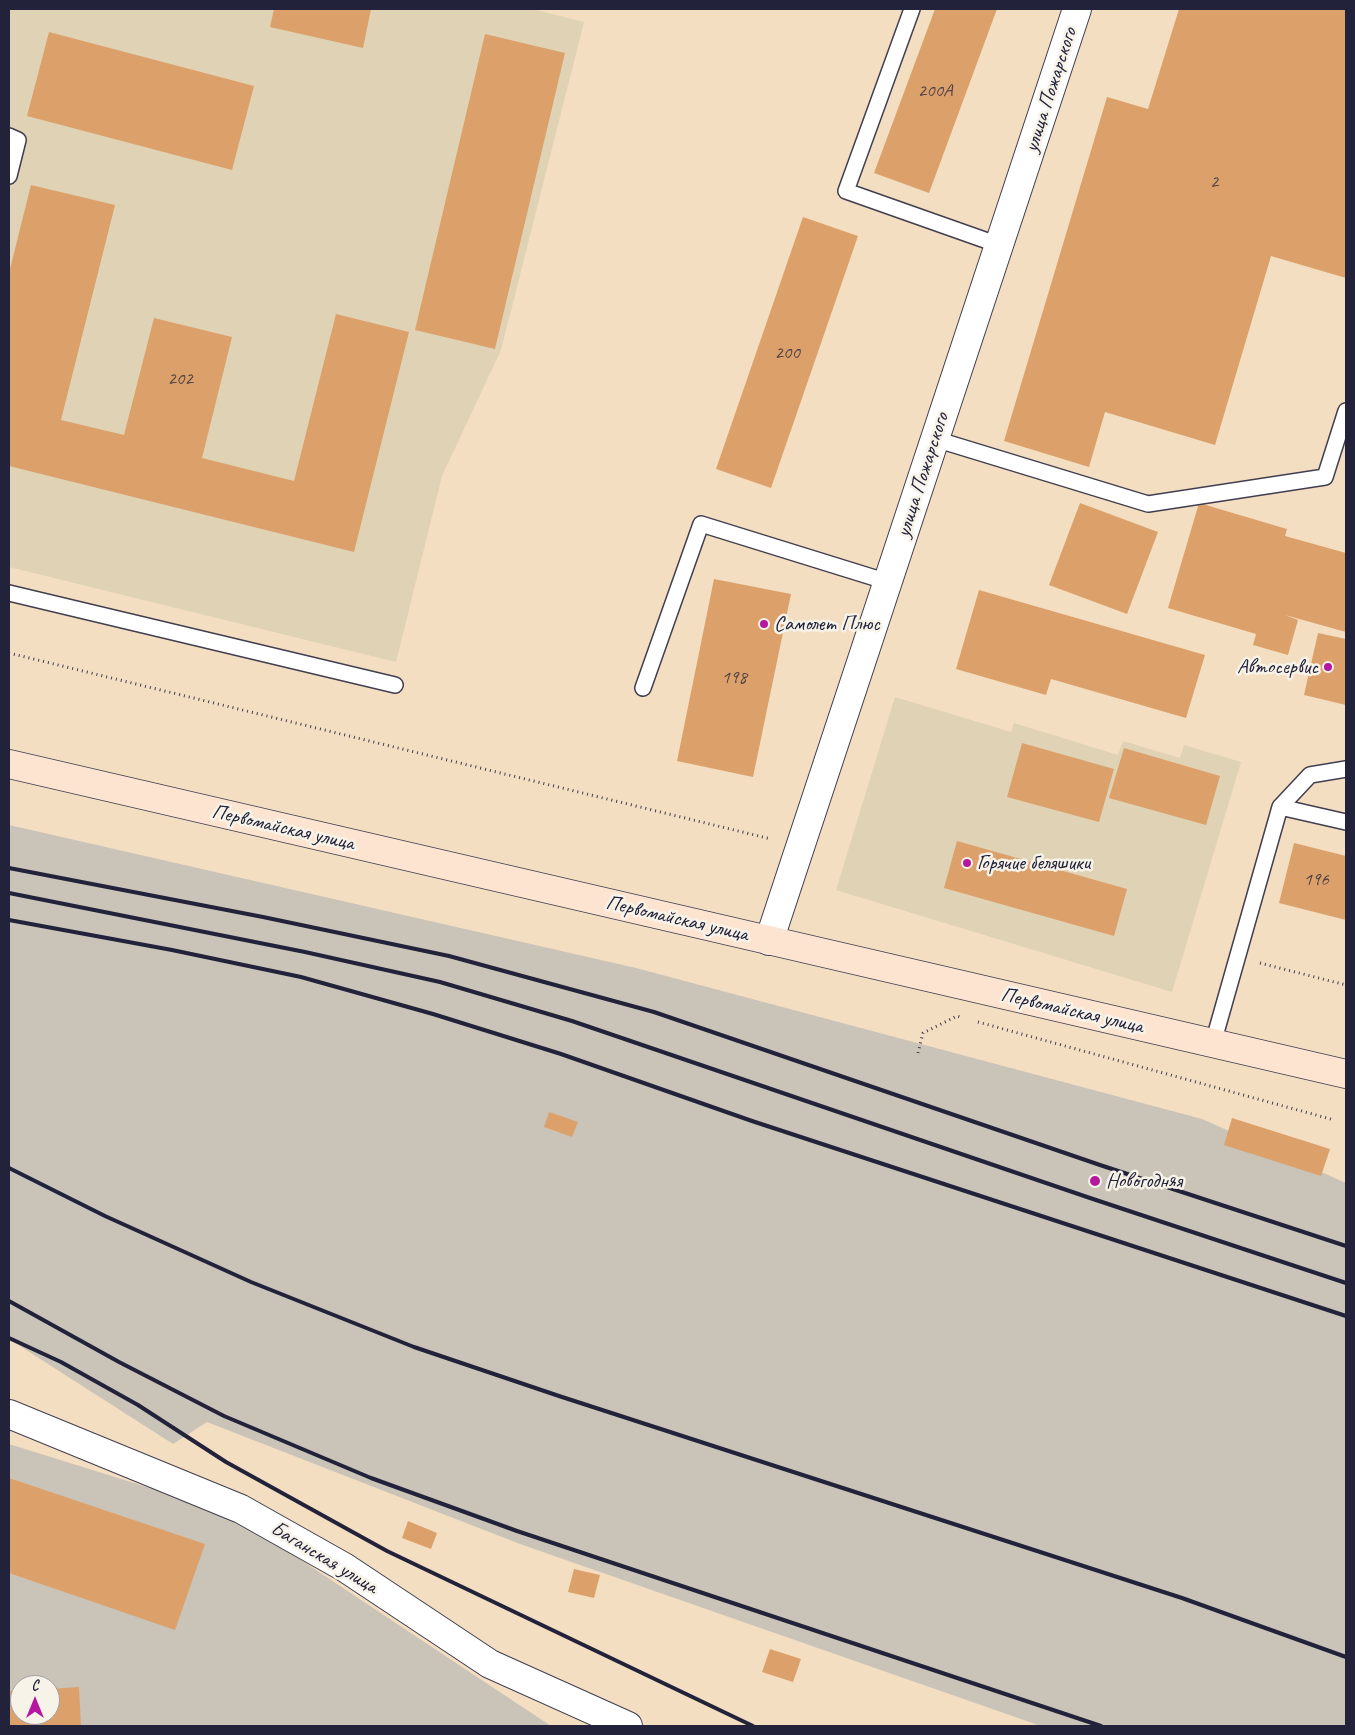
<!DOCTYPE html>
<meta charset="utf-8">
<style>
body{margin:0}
#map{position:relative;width:1355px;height:1735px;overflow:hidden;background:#f3dec1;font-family:Caveat,sans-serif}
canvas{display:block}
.frame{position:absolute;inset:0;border:10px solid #22223b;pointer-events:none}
.north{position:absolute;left:10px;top:1675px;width:50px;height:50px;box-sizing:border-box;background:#f7f3e8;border:1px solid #a29fa3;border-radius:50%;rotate:0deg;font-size:14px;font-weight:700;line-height:20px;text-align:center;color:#22223b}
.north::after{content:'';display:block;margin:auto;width:18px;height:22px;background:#b5179e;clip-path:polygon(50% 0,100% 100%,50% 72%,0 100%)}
</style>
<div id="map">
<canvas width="1355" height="1735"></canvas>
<div class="frame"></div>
<div class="north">С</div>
</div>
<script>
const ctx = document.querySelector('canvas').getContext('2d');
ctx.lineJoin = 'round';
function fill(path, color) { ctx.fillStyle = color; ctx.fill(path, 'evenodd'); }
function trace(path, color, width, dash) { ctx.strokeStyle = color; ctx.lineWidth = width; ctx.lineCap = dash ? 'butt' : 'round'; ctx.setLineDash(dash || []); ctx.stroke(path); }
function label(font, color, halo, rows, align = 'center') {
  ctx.font = font + ' Caveat,sans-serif'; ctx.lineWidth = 5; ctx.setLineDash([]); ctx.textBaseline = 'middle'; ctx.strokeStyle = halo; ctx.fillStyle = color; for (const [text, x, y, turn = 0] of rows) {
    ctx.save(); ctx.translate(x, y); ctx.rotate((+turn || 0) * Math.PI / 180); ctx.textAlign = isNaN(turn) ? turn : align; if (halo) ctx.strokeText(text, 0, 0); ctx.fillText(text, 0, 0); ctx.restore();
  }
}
const built = new Path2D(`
 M9,9h523l52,13 -83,328 -59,126 -46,186 -387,-95z
 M895,697l116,35 3,-9 104,32 5,-14 57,17 4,-13 57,17 -69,230 -336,-102z`);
const industrial = new Path2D(`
 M9,825l627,143 566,151 144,64v543h-305l-521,-182 -313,-122 -34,22 -164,-105z
 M9,1444l221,69 321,213h-542zM20,1685h30v30h-30z`);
const building = new Path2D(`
 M274,9h97l-8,39 -93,-21z
 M935,9h62l-68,184 -55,-20z
 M1179,9h167v269l-75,-22 -56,189 -110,-33 -16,55 -85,-26 103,-344 41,12z
 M49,32l205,54 -22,84 -205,-54z
 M485,34l80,19 -70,296 -80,-19z
 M31,185l84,20 -54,215 63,15 30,-117 78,19 -30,121 92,23 42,-167 73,18 -55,220 -345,-86v-193z
 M803,217l55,19 -87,252 -55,-19z
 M1080,503l78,29 -31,82 -78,-29z
 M1199,503l88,26 -2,7 61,17v79l-61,-17 13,5 -10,35 -35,-10 3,-11 -88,-26z
 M714,579l77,15 -38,183 -76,-16z
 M979,590l226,65 -19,63 -135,-39 -5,16 -90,-26z
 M1318,633l28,6v66l-42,-10z
 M1022,743l92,26 -15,53 -92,-25z
 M1124,748l96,28 -14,49 -97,-27z
 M957,841l170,48 -13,47 -170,-48z
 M1294,843l52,13v64l-67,-17z
 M549,1112l29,10 -6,15 -28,-10z
 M1232,1118l98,31 -9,27 -97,-31z
 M9,1478l196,66 -30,86 -166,-57z
 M408,1521l29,12 -6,16 -29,-11z
 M574,1569l26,6 -6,23 -26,-6z
 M770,1649l31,10 -8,23 -31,-10z
 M79,1687l2,39h-72v-35l11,-1v25h30v-26z`);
const path = new Path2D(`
 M9,653l762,186
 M1260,963l86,22
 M978,1022l356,98
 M918,1053l5,-20 34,-17 3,1`);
const lane = new Path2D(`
 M912,9l-66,182 153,54
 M9,136l9,4 -9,36
 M935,439l213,65 177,-27 21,-66
 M9,593l386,92
 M643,688l58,-164 187,58
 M1280,807l66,15
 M1213,1043l67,-236 30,-32 36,-6`);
const street = new Path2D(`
 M769,941l308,-932
 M9,1414l232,95 103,58 146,97 138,62`);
const secondary = new Path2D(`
 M9,764l1337,310`);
const rail = new Path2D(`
 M9,868l254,49 186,39 205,56 446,153 246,81
 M9,893l296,59 135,30 132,39 518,177 256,85
 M9,920l163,30 129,27 132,37 128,40 191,67 594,195
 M9,1168l96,48 146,66 163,65 145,49 623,202 164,59
 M9,1301l110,61 105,54 147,62 146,53 584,195
 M9,1338l52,24 77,43 88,57 161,89 366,175`);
const markers = [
 [764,624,5,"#b5179e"],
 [1328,667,5,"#b5179e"],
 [967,863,5,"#b5179e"],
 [1095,1181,6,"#b5179e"]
];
const numberNames = [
 ["200А",935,91],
 ["2",1214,182],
 ["200",787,353],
 ["202",180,379],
 ["198",734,678],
 ["196",1316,880]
];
const streetNames = [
 ["улица Пожарского",1051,90,-72],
 ["улица Пожарского",923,475,-72],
 ["Первомайская улица",283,828,13],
 ["Первомайская улица",677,919,13],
 ["Первомайская улица",1072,1011,13],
 ["Баганская улица",324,1558,31]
];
const poiNames = [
 ["Самолет Плюс",774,624],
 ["Автосервис",1318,667,"right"],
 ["Горячие беляшики",977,863],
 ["Новогодняя",1106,1181]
];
fill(built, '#e0d2b5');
fill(industrial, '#c9c3b8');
fill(building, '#dca16a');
trace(lane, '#413e4f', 18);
trace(street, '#413e4f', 30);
trace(secondary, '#413e4f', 30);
trace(path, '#413e4f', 3, [1, 4]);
trace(lane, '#fff', 15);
trace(street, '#fff', 28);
trace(secondary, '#fde4d0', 28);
trace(rail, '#22223b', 4);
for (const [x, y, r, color] of markers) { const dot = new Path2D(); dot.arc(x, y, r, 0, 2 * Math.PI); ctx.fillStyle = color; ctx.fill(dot); trace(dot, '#f7f3e8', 2); }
label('19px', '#504247', null, numberNames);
label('21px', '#22223b', '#f7f3e8', streetNames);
label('21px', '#22223b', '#f7f3e8', poiNames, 'left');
</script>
